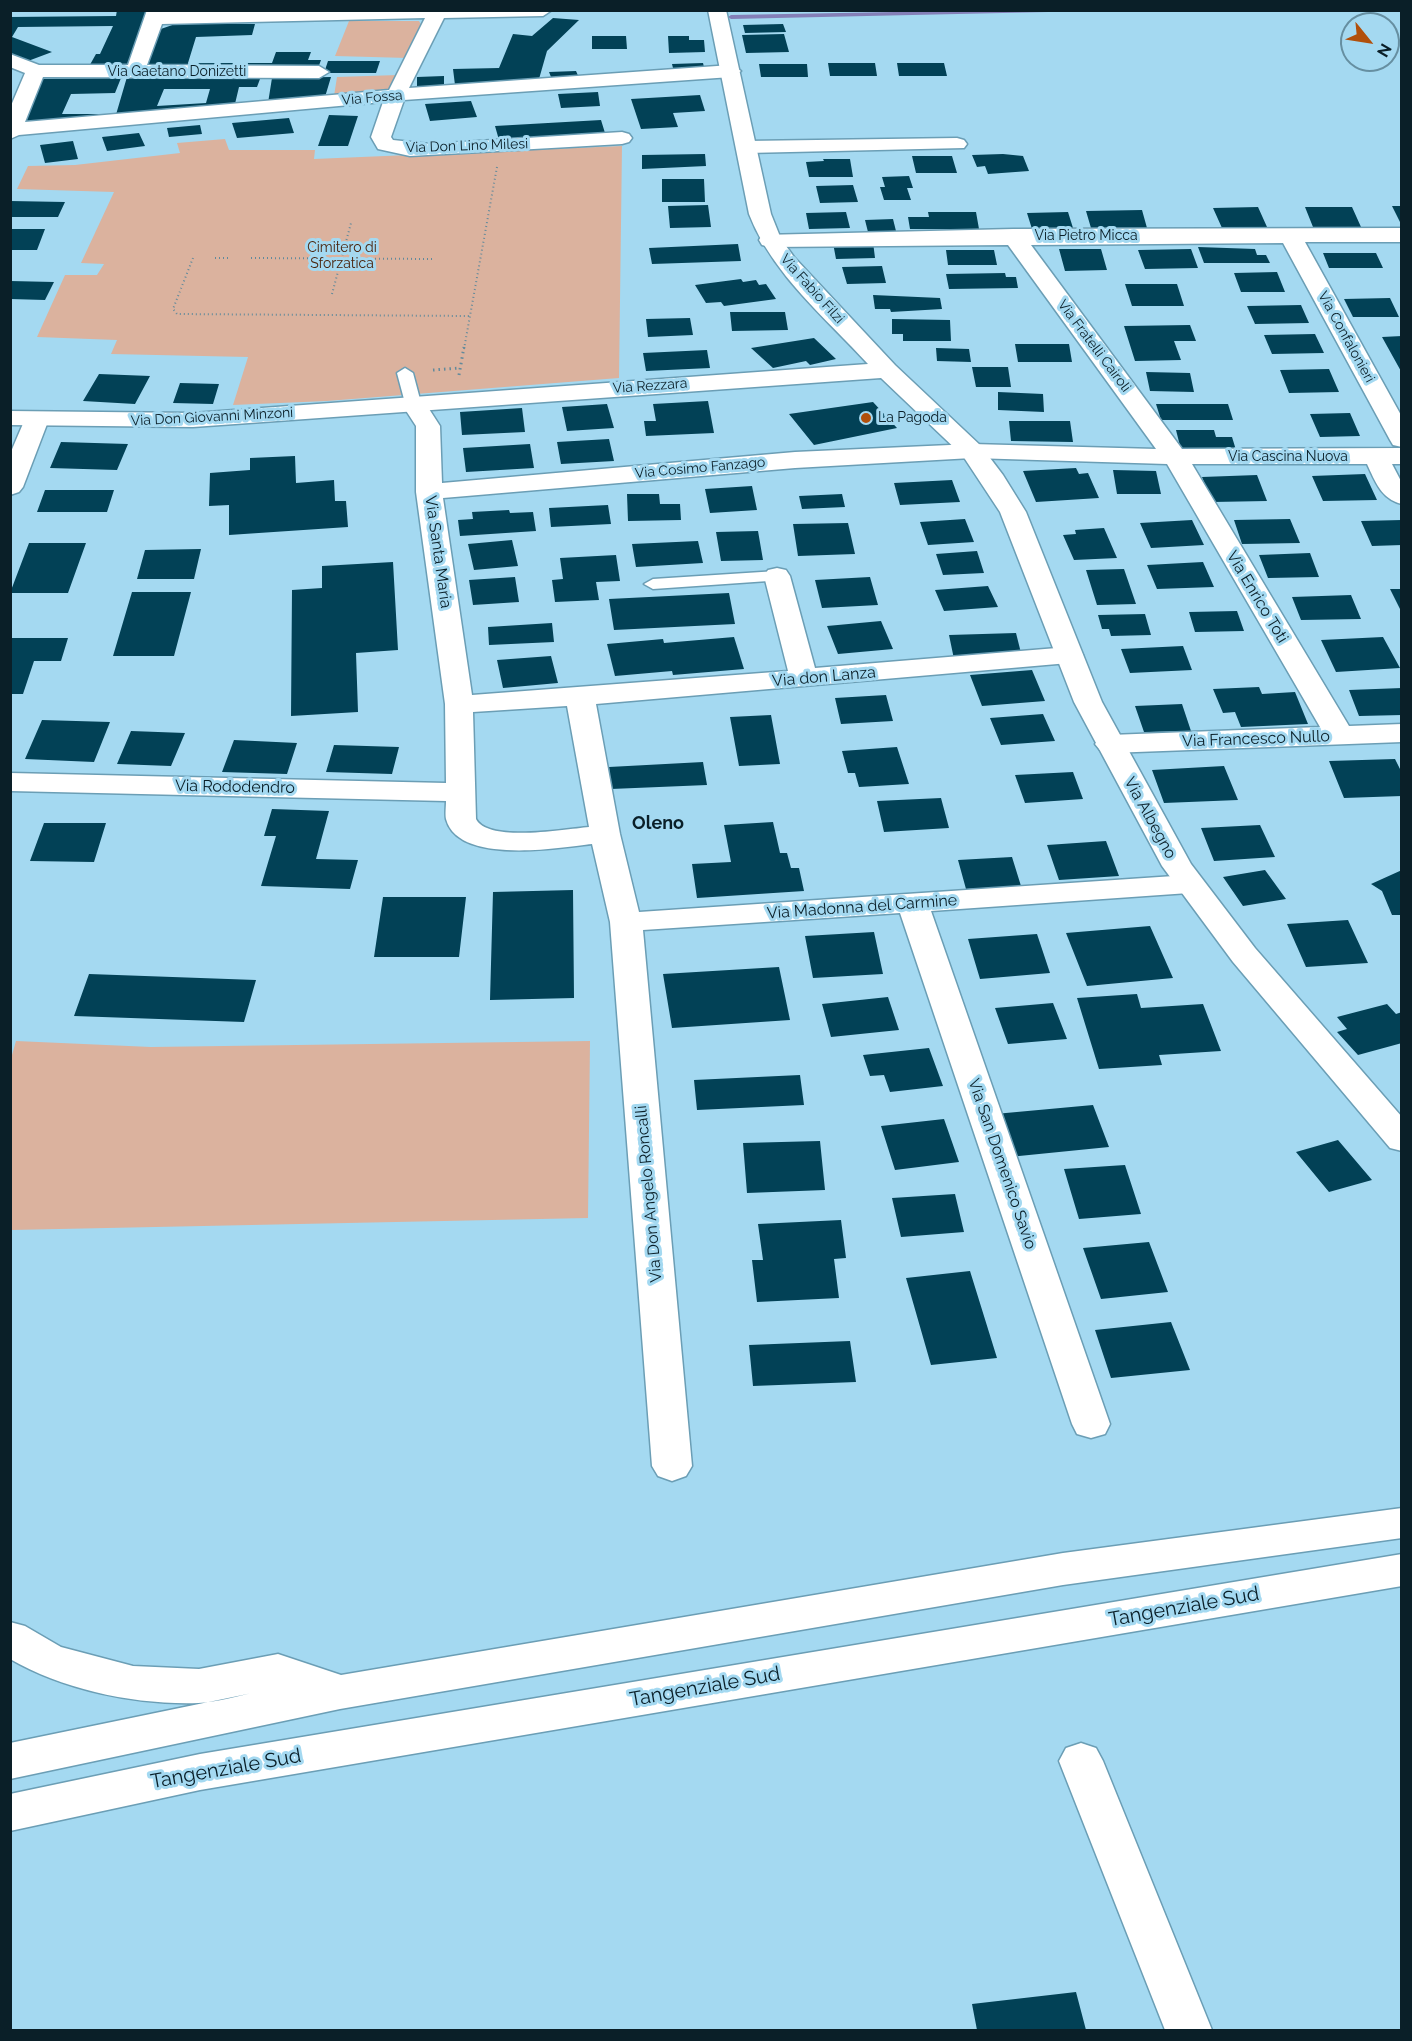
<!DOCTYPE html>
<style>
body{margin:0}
#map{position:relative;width:1412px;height:2041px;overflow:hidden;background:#a4d9f1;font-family:Raleway,sans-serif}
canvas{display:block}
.frame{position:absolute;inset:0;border:12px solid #0a1f28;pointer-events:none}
.north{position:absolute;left:1340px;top:12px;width:60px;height:60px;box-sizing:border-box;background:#a4d9f1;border:2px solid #668fa1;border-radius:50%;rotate:120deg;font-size:16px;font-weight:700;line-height:24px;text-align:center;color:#0a1f28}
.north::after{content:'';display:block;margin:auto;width:21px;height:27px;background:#b1500c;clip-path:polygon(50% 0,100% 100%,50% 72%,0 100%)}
</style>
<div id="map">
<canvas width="1412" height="2041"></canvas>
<div class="frame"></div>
<div class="north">N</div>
</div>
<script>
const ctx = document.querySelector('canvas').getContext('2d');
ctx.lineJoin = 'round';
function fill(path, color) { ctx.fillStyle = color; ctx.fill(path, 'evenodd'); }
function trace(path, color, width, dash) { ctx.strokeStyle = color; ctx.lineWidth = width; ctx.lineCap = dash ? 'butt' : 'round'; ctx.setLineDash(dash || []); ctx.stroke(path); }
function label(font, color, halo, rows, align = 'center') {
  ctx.font = font + ' Raleway,sans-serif'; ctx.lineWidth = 6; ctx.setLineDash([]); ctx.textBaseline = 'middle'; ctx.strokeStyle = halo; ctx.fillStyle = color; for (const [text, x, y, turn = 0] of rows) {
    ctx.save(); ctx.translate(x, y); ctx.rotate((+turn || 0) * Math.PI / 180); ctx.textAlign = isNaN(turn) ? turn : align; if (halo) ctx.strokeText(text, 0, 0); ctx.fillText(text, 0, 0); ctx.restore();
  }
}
const green = new Path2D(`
 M349,21h70l4,7 -15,30 -73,-2z
 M398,75l-9,17 -55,4 3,-19z
 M225,139l4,11h86l-1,9 308,-13 -3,232 -292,23 -94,4 15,-48 -137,-3 6,-14 -80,-3 28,-62h32l7,-11 -23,-1 33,-71 -97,-3 11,-23 47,-1 105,-12 -3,-10z
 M16,1041l135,6 439,-6 -2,177 -577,12 -1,-168z`);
const stream = new Path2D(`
 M1003,10h136l-408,9 -3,-2 3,-2z`);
const building = new Path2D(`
 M117,10h33l-22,60h-41l9,-16h4l13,-28 -95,1 -6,10 40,15 -24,9 -18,-7v-37l106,-1z
 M553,18l26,2 -32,31 -8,28 -84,6 -2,-16 46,-1 14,-34 19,2z
 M178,23l77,1 -3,11 -56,2 -8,26h84l4,-11h35l-3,8h13l-4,11 -171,-1 12,-40z
 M783,24l3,8 -41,1 -2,-8z
 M784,34l5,18 -43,1 -4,-18z
 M592,36h34l1,13h-35z
 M668,36h21v4h15l1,12 -36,1z
 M328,61h52l-4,12h-52z
 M703,63l2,8 -31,1 -2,-8z
 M828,63h47l2,13h-47z
 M897,63h47l3,13h-48z
 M759,64h48l1,13h-47z
 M576,71l4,9 -27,2 -4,-10z
 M444,76v12l-27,1v-12z
 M127,77l133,2 -3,8h-18l-5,21 -119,10zM164,89h46l-4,14 -49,3z
 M331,77l-6,20 -57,6 4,-25z
 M121,78l-6,15 -44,1 -9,20h39l-1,5 -79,5 22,-45z
 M598,92l2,14 -39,2 -3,-14z
 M700,95l5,16 -32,2 5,14 -37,2 -10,-30z
 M471,101l6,16 -47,4 -5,-17z
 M329,115l29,1 -10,30h-30z
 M289,118l5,15 -57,5 -5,-15z
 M601,120l4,13 -106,7 -4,-14z
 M200,125l2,9 -33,3 -2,-9z
 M139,133l6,13 -38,5 -5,-14z
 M73,141l5,18 -33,4 -5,-18z
 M705,154l1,12 -64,3v-14z
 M1003,154l20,2 6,15 -41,3 -3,-8 -8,1 -5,-12z
 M912,156h40l5,17h-41z
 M823,159h27l3,18h-44l-3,-15 18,-1z
 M909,176l4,12h-6l4,12h-27l-4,-13h5l-3,-10z
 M662,179h42l1,23h-43z
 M853,185l5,17 -38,1 -4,-17z
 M10,201l55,1 -7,15h-48z
 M708,205l3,22 -41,1 -2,-22z
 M1392,206h10v20z
 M1258,207l9,20 -45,1 -9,-20z
 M1305,207h47l9,20h-48z
 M1142,210l5,18h-56l-5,-17z
 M846,212l4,16 -41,1 -3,-16z
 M928,212h48l3,17h-69l-2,-12h21z
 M1068,212l5,16 -41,1 -5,-16z
 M893,219l3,12 -28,1 -3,-12z
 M10,229h35l-8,21h-27z
 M873,242l2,16 -39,1 -3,-16z
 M738,244l3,17 -89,3 -3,-16z
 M1198,247l57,2 2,6h9l4,8h-66z
 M1059,249h42l6,21 -42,1z
 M1191,249l7,19 -53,1 -7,-19z
 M946,250h48l3,15h-49z
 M1323,253h53l7,15h-54z
 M882,266l4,17 -39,1 -5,-17z
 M1277,272l8,20h-44l-7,-19z
 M1005,273l1,4h10l2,11 -69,1 -3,-15z
 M741,279l2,3 13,-2 3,5 7,-1 10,15 -52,7 -3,-4 -15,1 -11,-18z
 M10,281l44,1 -9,18 -35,-1z
 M1125,284h52l7,22h-52z
 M873,295l67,3 2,11 -51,3 -1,-3h-15z
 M1390,298l9,19h-46l-9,-18z
 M1301,305l8,18 -54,1 -8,-18z
 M730,312h55l3,18 -56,1z
 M690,318l3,17 -45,2 -2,-18z
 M892,319l58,1 1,21h-48v-7h-11z
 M1190,325l6,16h-22l7,19 -46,1 -11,-35z
 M1315,334l9,19 -52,1 -8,-19z
 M1402,336v37l-20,-36z
 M814,338l22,21 -26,6 -4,-4 -33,7 -22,-20z
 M1015,344h54l3,18h-54z
 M936,348l33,1 2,13 -34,-1z
 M707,350l3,18 -64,3 -3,-18z
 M972,367h36l3,20h-35z
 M1329,369l10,23 -50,1 -9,-23z
 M1146,372l44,1 4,19 -44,-1z
 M99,374l51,2 -15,28 -52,-3z
 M180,383l39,1 -6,20 -40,-1z
 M998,392l45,2 1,18 -46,-2z
 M708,401l6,32 -68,3 -2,-15h12l-3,-17z
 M873,402l24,26 -83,17 -25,-31z
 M607,404l7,24 -47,3 -5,-24z
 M1156,404h72l5,16h-72z
 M522,408l3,24 -63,3 -2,-23z
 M1350,413l10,23 -40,1 -10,-23z
 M1009,421h61l3,21 -62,-1z
 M1176,430h38l2,7h16l4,13h-55z
 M609,439l5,22 -53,3 -4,-22z
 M61,442l67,2 -11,26 -67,-2z
 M530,444l4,24 -68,4 -3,-24z
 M295,456l1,27 38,-3 1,21h11l2,26 -119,8v-30l-20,1 1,-33 40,-3v-12z
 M1076,468l3,6 9,-1 11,25 -63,4 -13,-31z
 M1113,470l43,1 5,23h-44z
 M1365,474l12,26 -54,1 -11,-25z
 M1257,475l10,26 -55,1 -10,-25z
 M952,480l8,22 -60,3 -6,-22z
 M752,486l5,24 -47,3 -5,-24z
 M45,490h69l-7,22h-70z
 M627,494h32l1,10h20l1,16 -53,1z
 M842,494l3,13 -43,2 -3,-13z
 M608,505l3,19 -60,3 -2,-19z
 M509,510l1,3 23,-1 3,19 -76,5 -2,-16 15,-1 -1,-7z
 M965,519l9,23 -46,3 -8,-23z
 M1290,519l10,24 -58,1 -8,-24z
 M1192,520l12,25 -53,3 -11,-25z
 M1402,520v25l-30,1 -11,-25z
 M848,523l7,31 -57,2 -5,-32z
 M1104,528l13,30 -43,2 -11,-25 13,-1 -1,-4z
 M758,531l5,29 -42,1 -5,-29z
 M512,540l6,26 -44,4 -6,-26z
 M698,541l5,22 -67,4 -4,-23z
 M29,543h57l-18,50h-58z
 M201,549l-7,30h-57l8,-29z
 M977,551l7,22 -41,2 -7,-21z
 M1310,553l9,24 -51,1 -9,-23z
 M616,555l4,26 -24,1 3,18 -44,2 -3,-22 11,-1 -3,-21z
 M393,562l5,88 -42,3 2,59 -67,4 1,-126 30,-2v-22z
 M1203,562l11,25 -57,2 -10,-24z
 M1124,569l12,35 -39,1 -11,-35z
 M515,577l4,25 -46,3 -4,-25z
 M870,577l8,28 -56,3 -7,-28z
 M988,586l10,21 -54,4 -9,-21z
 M1390,589h12v24z
 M132,592h59l-17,64h-61z
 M729,593l6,31 -121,6 -5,-31z
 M1351,595l10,24 -60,1 -9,-23z
 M1237,611l7,20 -49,1 -6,-20z
 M1145,614l6,21 -40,1 -2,-7h-7l-4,-14z
 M881,621l12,28 -55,5 -11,-28z
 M552,623l2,19 -65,3 -1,-18z
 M1016,633l6,24 -68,2 -5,-24z
 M734,637l10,32 -71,6 -1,-4 -57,5 -8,-32 56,-5 1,4z
 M1383,637l17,31 -64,4 -15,-32z
 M10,638h58l-7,23h-27l-11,33h-13z
 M1183,646l9,24 -62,3 -9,-24z
 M551,656l7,27 -55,5 -6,-28z
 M1032,670l13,31 -63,5 -12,-31z
 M1259,687l3,7 33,-2 13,32 -67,3 -6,-15 -12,1 -10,-24z
 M1402,688v27l-43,1 -10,-26z
 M886,695l7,26 -52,3 -6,-26z
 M1182,704l9,27 -47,1 -9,-26z
 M1043,714l12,27 -54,4 -11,-27z
 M771,715l9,49 -41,2 -9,-49z
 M42,720l68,2 -16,40 -69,-3z
 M131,731l54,2 -14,33 -54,-2z
 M234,740l63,3 -10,31 -65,-2z
 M334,745l65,2 -7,27 -66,-2z
 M897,747l12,37 -50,3 -4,-14h-7l-6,-22z
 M1395,759l7,14v23l-58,2 -15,-37z
 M703,762l4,23 -96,4 -2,-22z
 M1224,766l14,34 -74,3 -12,-33z
 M1073,772l10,27 -58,4 -10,-28z
 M941,798l8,30 -65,4 -7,-31z
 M272,809l57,2 -13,48 42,1 -8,29 -89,-3 15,-50h-12z
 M773,822l7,31h7l4,15h8l5,23 -107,7 -5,-34 39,-2 -7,-37z
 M44,823h62l-12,39 -64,-1z
 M1260,825l15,32 -61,4 -13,-33z
 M1106,841l13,35 -60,4 -12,-35z
 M1012,857l9,29 -55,3 -8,-29z
 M1265,870l21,29 -43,7 -20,-29z
 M1402,870v45h-10l-10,-24 -11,-7z
 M573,890l1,108 -84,2 3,-108z
 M383,897h83l-7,60h-85z
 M1348,920l20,43 -62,4 -19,-43z
 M1150,926l23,52 -86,8 -21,-53z
 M874,932l9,42 -70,4 -8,-42z
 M1037,934l13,39 -70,6 -12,-40z
 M779,967l11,53 -118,8 -9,-54z
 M89,974l167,6 -12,42 -170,-6z
 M1137,994l4,14 62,-4 18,47 -62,4 3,10 -63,4 -22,-71z
 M888,997l11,33 -68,7 -9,-33z
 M1053,1003l14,36 -59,5 -13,-36z
 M1387,1004l9,10 6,-2v31l-44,12 -21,-23 10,-3 -10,-12z
 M929,1048l14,38 -53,6 -6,-17 -14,1 -7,-21z
 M800,1075l4,30 -107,5 -3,-30z
 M1093,1105l16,42 -100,10 -14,-43z
 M944,1119l15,43 -64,8 -14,-44z
 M1338,1140l34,40 -43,12 -33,-40z
 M820,1141l5,49 -78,3 -4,-50z
 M1125,1165l16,49 -62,5 -15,-50z
 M955,1194l9,38 -63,5 -9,-39z
 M841,1220l5,38 -12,1 5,39 -82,4 -5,-42h11l-5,-36z
 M1149,1242l19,50 -67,7 -18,-51z
 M970,1271l27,87 -66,7 -25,-87z
 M1171,1322l19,48 -79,8 -16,-48z
 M850,1341l6,41 -103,4 -4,-41z
 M1076,1992l10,38h-109l-5,-26z`);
const pathFar1 = new Path2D(`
 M193,258l-20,51 4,5 292,2
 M215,258h16
 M251,258l184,1
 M332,294l19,-71
 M464,349l33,-182`);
const path = new Path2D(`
 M433,370l27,-2
 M459,375l5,-28`);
const service = new Path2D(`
 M405,368l8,5 8,30 -3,3h-10l-3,-3 -8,-30z
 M777,571l9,5 -3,4 -130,9 -9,-5 9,-5z`);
const minor = new Path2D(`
 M147,10h405l-9,6 -99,2 -35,70 322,-23 10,6 -10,6 -327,23 -13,37 2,3 37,4 192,-12 7,2 3,4 -3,4 -7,2 -212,12 -32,-7 -7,-12 12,-35 -364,33 -9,4v-31l15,-35 -15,-6v-13l29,11h89zM425,18l-36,72 -364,32 18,-45 276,1 10,-6 -10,-6 -172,-1 15,-41z
 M957,138l7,2 3,4 -3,4 -217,5 -7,-2 -3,-4 3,-4 7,-2z
 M1402,228v14h-97l97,175v30l-9,-2 -3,-5 -107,-197 -252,2 151,204 220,-1v16h-10l10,19v21c-21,-5 -27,-23 -35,-40h-175l157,262 53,-2v18l-292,11 -10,-3 -5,-6 5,-6 10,-3 210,-8 -153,-263 -195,-6 -177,10 -352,30 29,197 316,-24 -24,-95 4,-6 9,-2 9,2 4,6 25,92 254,-21 10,2 4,6 -4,6 -10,2 -473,41 24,130 19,78 550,-37 11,2 5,7 -5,7 -11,2 -258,18 179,513 -5,10 -14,4 -14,-4 -5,-10 -172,-511 -257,17 49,536 -6,10 -14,5 -14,-5 -6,-10 -42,-544 -18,-78c-33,4 -134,21 -146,-25 -1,-5 0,-13 0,-18l-436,-10v-18l436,10 -1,-79 -29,-212v-66l-15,-23 3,-5 9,-2 9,2 18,28 2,57 353,-31 177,-8 184,5 -148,-204 -238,2 -8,-2 -3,-5 3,-5 251,-6zM567,706l22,121c-23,2 -101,16 -113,-8l-3,-107z
 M37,412l9,2 3,5 -26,68 -4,5 -9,3v-41l15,-35 3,-5z
 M1081,1743l15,5 7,13 109,269h-47l-106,-269 7,-13z`);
const tertiary = new Path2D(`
 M708,10h18l45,204 10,25 13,18 101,108 86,81 22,29 23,37 76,190 89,162 64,84 147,169v34l-12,-3 -157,-186 -71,-96 -88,-164 -74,-190 -37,-56 -82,-78 -688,49 -183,-2v-14l183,2 675,-49c-42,-46 -96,-90 -119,-150z`);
const trunk = new Path2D(`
 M1402,1508v30l-339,47 -723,124 -330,70v-36l247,-51c-19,4 -40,10 -59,11 -63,2 -134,-13 -188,-44v-37l15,4 36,21 72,19 66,3 79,-15 63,21 722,-122z
 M1402,1554v32l-1202,204 -190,41v-37l190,-40z`);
const markers = [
 [866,418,6,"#b1500c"]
];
const farStreetnames = [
 ["Via Gaetano Donizetti",177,72],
 ["Via Fossa",372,98,-5],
 ["Via Don Lino Milesi",467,146,-2],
 ["Via Pietro Micca",1086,236],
 ["Via Fabio Filzi",812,289,48],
 ["Via Confalonieri",1346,337,61],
 ["Via Fratelli Cairoli",1094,346,53],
 ["Via Rezzara",650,386,-4],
 ["Via Don Giovanni Minzoni",212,417,-3],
 ["Via Cascina Nuova",1288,457],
 ["Via Cosimo Fanzago",700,468,-5]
];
const farParknames = [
 ["Cimitero di",342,248],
 ["Sforzatica",342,264]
];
const farPoinames = [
 ["La Pagoda",878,418]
];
const streetNames = [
 ["Via Santa Maria",438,552,82],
 ["Via Enrico Toti",1257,597,59],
 ["Via don Lanza",824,677,-5],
 ["Via Francesco Nullo",1256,739,-2],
 ["Via Rododendro",235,787,1],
 ["Via Albegno",1150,818,61],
 ["Via Madonna del Carmine",862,907,-4],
 ["Via San Domenico Savio",1002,1164,71],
 ["Via Don Angelo Roncalli",649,1194,-95]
];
const neighbourhoodNames = [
 ["Oleno",658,824]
];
const nearStreetnames = [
 ["Tangenziale Sud",1184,1607,-10],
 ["Tangenziale Sud",705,1687,-10],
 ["Tangenziale Sud",226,1769,-10]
];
fill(green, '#dbb29e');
fill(stream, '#847fb7');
fill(building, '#024156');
trace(service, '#6b9eb5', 3);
trace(minor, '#6b9eb5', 3);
trace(tertiary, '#6b9eb5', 3);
trace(trunk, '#6b9eb5', 3);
trace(pathFar1, '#628a9b', 2, [1, 3]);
trace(path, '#628a9b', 3, [1.5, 4]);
fill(service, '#fff');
fill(minor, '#fff');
fill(tertiary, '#fff');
fill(trunk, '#fff');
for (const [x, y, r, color] of markers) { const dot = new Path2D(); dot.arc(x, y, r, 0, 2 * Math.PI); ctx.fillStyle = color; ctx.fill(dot); trace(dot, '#a4d9f1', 2); }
label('14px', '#0a1f28', '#a4d9f1', farStreetnames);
label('14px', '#4a230c', '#a4d9f1', farParknames);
label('14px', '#0a1f28', '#a4d9f1', farPoinames, 'left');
label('16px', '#0a1f28', '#a4d9f1', streetNames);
label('bold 18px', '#0a1f28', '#a4d9f1', neighbourhoodNames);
label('20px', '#0a1f28', '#a4d9f1', nearStreetnames);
</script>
